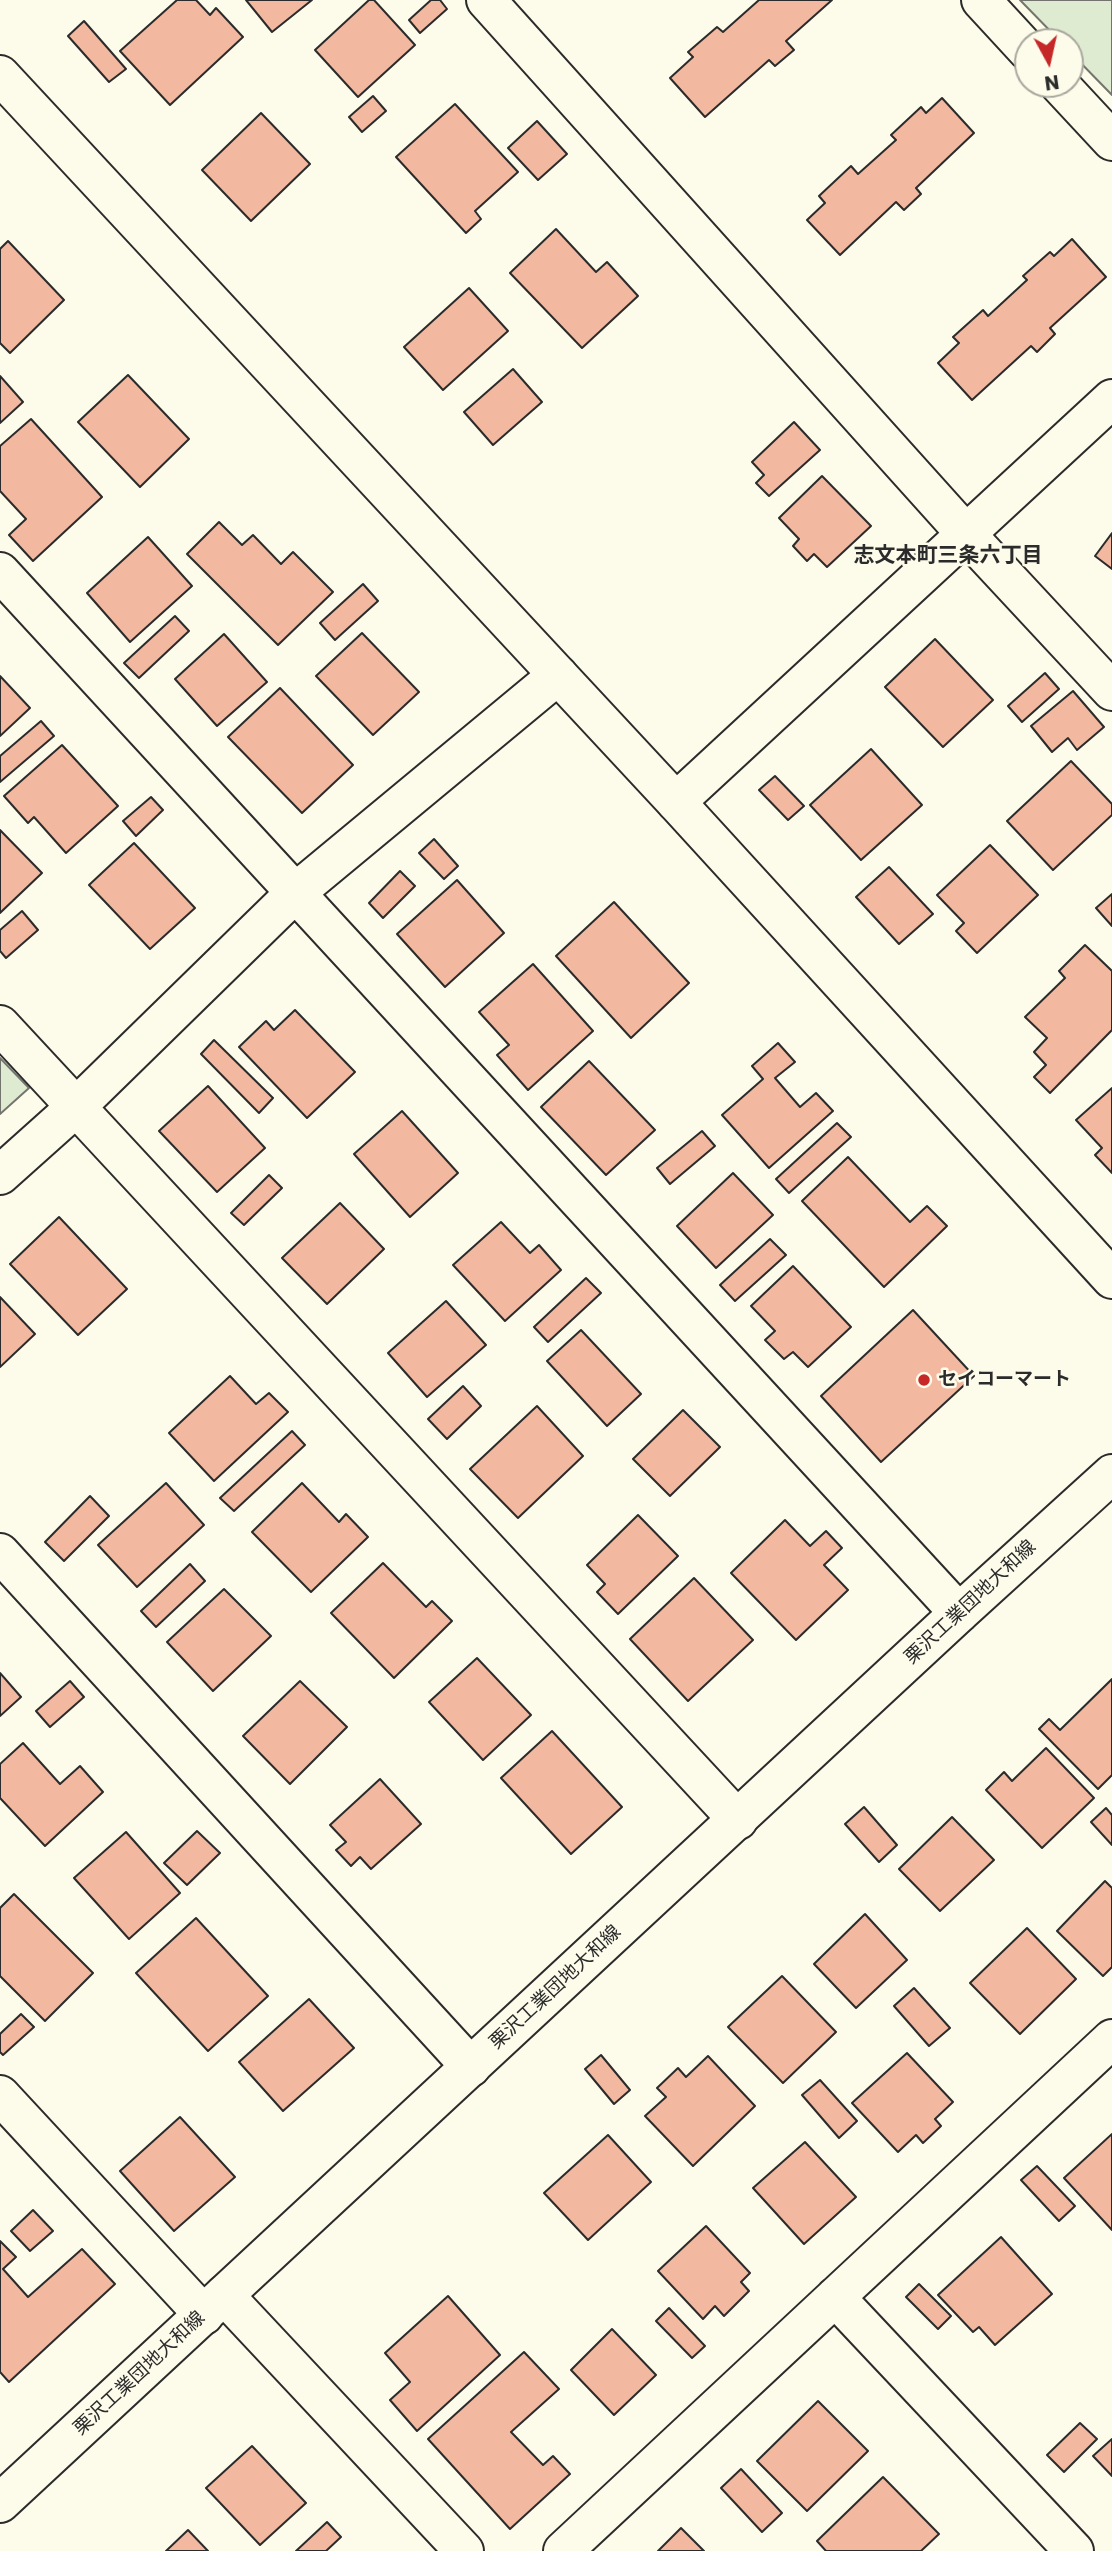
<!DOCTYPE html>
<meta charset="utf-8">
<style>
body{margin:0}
#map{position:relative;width:1112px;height:2551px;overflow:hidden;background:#fdfbea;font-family:Poppins,sans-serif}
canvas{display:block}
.north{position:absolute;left:1014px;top:28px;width:70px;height:70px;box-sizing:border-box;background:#fdfbea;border:2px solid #a9a89e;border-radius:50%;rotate:172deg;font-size:19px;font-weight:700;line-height:28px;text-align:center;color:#2b2b2b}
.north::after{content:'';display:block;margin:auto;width:24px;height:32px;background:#c62828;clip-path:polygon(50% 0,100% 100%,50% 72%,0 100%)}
</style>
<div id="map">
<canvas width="1112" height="2551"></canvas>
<div class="north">N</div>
</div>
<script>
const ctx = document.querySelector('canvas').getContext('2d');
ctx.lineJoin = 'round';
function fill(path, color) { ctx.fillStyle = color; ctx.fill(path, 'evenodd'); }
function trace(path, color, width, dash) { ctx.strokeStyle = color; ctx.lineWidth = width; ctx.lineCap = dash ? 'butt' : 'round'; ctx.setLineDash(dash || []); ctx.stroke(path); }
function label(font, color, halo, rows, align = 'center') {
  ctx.font = font + ' Poppins,"Noto Sans JP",sans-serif'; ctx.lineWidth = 5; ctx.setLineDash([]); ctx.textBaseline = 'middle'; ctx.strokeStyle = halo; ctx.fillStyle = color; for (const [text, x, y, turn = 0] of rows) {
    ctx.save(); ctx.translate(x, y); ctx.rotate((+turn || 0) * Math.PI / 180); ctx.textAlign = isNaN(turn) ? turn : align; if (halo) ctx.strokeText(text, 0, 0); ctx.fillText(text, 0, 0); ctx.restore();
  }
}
const green = new Path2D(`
 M1020,0h92v95l-42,-43v-10h-9z
 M0,1058l29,30 -29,26z`);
const building = new Path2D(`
 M177,0h19l14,15 6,-7 27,29 -73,68 -50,-54z
 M246,0h66l-40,32z
 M369,0h5l41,45 -57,52 -43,-47z
 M431,0h9l7,9 -27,24 -11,-13z
 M759,0h73l-46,41 8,9 -19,16 -6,-6 -64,57 -35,-39 23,-21 -5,-5 29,-25 6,5z
 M84,21l42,48 -17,13 -41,-46z
 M373,96l13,15 -24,21 -13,-15z
 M942,98l32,35 -58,55 5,6 -17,16 -8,-8 -56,53 -33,-35 18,-17 -6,-7 32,-30 7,8 38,-34 -5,-5 30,-28 5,6z
 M455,104l63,68 -43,39 6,8 -15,14 -70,-76z
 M261,113l49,51 -59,57 -49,-51z
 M537,121l30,33 -29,26 -30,-32z
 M556,229l40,43 11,-10 31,34 -56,52 -72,-75z
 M1072,239l34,38 -56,51 5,6 -18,18 -6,-6 -59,54 -34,-37 21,-20 -6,-6 30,-27 5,6 39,-36 -4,-4 27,-24 4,4z
 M8,241l56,59 -54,53 -10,-10v-94z
 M469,288l39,43 -65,59 -39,-43z
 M513,369l29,33 -49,43 -29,-33z
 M128,375l61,64 -49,48 -62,-65z
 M0,376l23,26 -23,21z
 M31,419l71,78 -69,64 -24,-26 17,-16 -26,-28v-45z
 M794,422l26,28 -51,46 -13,-13 8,-8 -12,-13z
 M822,476l49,50 -44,41 -13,-13 -7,7 -14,-15 6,-7 -20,-21z
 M219,522l23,23 11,-10 28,29 12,-12 40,40 -55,53 -91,-91z
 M1112,533v36l-17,-13z
 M148,537l44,49 -62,56 -43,-49z
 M363,584l15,17 -43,39 -15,-17z
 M175,616l14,15 -50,47 -15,-15z
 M362,633l57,59 -46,43 -57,-59z
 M224,634l43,48 -50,44 -42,-47z
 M935,639l58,61 -50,47 -58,-60z
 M1045,673l14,16 -37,33 -14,-16z
 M0,676l30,32 -30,28z
 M280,688l73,77 -51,48 -74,-76z
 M1073,691l31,36 -27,23 -9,-12 -16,14 -21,-26z
 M41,721l13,15 -54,46v-26z
 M62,745l56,61 -52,47 -32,-36 -6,6 -24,-27z
 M871,749l51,56 -61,55 -51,-55z
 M1071,761l41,43v11l-59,55 -46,-49z
 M775,776l29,30 -16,14 -29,-30z
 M151,797l12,13 -27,26 -13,-15z
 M0,830l42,43 -42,40z
 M434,839l24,27 -14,13 -25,-26z
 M134,843l61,65 -45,41 -61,-64z
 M990,845l48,50 -61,58 -21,-22 8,-8 -27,-28z
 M889,867l44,47 -34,30 -43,-47z
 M400,871l15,15 -32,32 -14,-15z
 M457,880l47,53 -59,54 -48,-53z
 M1112,894v32l-16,-18z
 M614,902l75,81 -58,55 -75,-82z
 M22,911l16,19 -32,28 -6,-7v-21z
 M1085,945l27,26v59l-62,63 -16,-16 12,-12 -12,-13 13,-14 -22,-21 40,-39 -6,-7z
 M533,964l60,67 -65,59 -31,-35 12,-10 -30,-33z
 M295,1010l60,62 -48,46 -68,-71 27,-26 8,9z
 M214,1040l59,58 -14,15 -58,-59z
 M778,1043l17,19 -20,16 25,29 16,-14 17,18 -64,57 -47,-53 41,-36 -11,-13z
 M589,1061l66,69 -49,45 -65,-68z
 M208,1086l57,62 -48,44 -58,-61z
 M1112,1088v85l-17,-18 7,-7 -26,-28z
 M402,1111l56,62 -48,44 -56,-63z
 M837,1123l14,14 -62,56 -13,-14z
 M702,1131l13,15 -45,38 -13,-16z
 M848,1157l62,65 17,-16 20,20 -63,61 -82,-86z
 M733,1173l40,42 -57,53 -39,-42z
 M269,1175l13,13 -38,37 -13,-12z
 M340,1203l44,46 -57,55 -45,-46z
 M59,1217l68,72 -49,46 -68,-71z
 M501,1222l29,31 9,-8 22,25 -56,51 -52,-56z
 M770,1239l16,16 -51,46 -15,-16z
 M793,1266l58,61 -43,40 -15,-15 -9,7 -19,-19 10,-9 -24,-25z
 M586,1278l15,15 -53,49 -14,-15z
 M0,1297l35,37 -35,33z
 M446,1301l40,44 -59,52 -39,-44z
 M913,1310l61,66 -93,86 -60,-66z
 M581,1330l60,64 -34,32 -60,-65z
 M230,1376l26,28 13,-11 19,19 -74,69 -45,-48z
 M463,1386l18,20 -34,33 -19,-20z
 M537,1406l46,50 -65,62 -48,-49z
 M683,1410l37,37 -50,49 -37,-37z
 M292,1431l13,14 -71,66 -14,-13z
 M166,1483l38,42 -67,62 -39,-42z
 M302,1483l37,39 7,-8 22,23 -57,55 -59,-60z
 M90,1496l19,20 -45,45 -19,-19z
 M638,1515l40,41 -60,58 -21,-22 8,-8 -18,-19z
 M785,1520l25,26 16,-15 16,17 -18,17 24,25 -52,50 -65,-67z
 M383,1563l43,44 6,-6 20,20 -58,57 -63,-65z
 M190,1564l15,17 -49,46 -15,-16z
 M694,1578l59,62 -65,61 -58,-62z
 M224,1589l47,47 -58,55 -46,-49z
 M477,1658l54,57 -48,45 -54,-58z
 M0,1673l21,24 -21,19z
 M1112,1679v96l-14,14 -59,-60 10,-10 11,11z
 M70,1681l14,16 -34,30 -14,-16z
 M300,1681l47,46 -57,57 -47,-48z
 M552,1731l70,76 -51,47 -70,-76z
 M23,1743l37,41 20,-18 23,26 -58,54 -45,-48v-34z
 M1046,1748l48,50 -52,50 -56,-58 18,-18 8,9z
 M380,1779l41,45 -50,45 -11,-12 -9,9 -15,-16 10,-8 -16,-17z
 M864,1807l33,38 -18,17 -34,-38z
 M1106,1808l6,7v30l-21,-23z
 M952,1817l42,43 -54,51 -41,-42z
 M197,1831l23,22 -33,32 -23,-22z
 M126,1832l54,61 -51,46 -55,-61z
 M1105,1881l7,7v79l-9,9 -46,-45z
 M14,1894l79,79 -48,48 -45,-45v-68z
 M865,1914l42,46 -51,48 -42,-44z
 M196,1918l72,78 -60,55 -72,-78z
 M1027,1928l49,51 -56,55 -50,-51z
 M782,1976l54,56 -53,51 -55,-56z
 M914,1988l36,40 -21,18 -35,-40z
 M309,1999l45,49 -71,63 -44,-49z
 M21,2014l13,13 -31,28 -3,-3v-18z
 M907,2053l46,49 -18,17 6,7 -18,17 -7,-8 -18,17 -46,-49z
 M601,2055l29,35 -16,14 -29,-35z
 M708,2056l47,50 -62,60 -48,-50 21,-19 -9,-9 21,-20 8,9z
 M820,2080l37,41 -18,17 -37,-43z
 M180,2117l55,60 -61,54 -54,-60z
 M1112,2134v96l-48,-52z
 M608,2135l43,47 -63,58 -44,-47z
 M805,2142l51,55 -52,47 -51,-56z
 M1037,2166l38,40 -16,15 -38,-41z
 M33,2210l20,21 -23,20 -19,-20z
 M706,2226l44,47 -9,9 8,9 -25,25 -9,-10 -12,13 -45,-48z
 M1001,2237l51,57 -57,51 -16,-18 -6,5 -35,-37z
 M0,2241l16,16 -13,12 25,28 54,-48 33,35 -106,98 -9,-10z
 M919,2284l32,32 -13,13 -32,-32z
 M448,2296l52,59 -83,76 -27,-31 20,-18 -25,-29z
 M669,2308l36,38 -13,12 -36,-37z
 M612,2329l44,46 -42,40 -43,-45z
 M524,2352l35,37 -48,43 32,33 10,-9 17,18 -60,55 -82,-90z
 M818,2401l50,50 -61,60 -50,-50z
 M1080,2423l17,16 -33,33 -17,-17z
 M1112,2439v37l-19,-20z
 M252,2446l54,57 -46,42 -54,-57z
 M741,2469l41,44 -20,19 -41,-44z
 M883,2477l56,57 -18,17h-95l-9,-10z
 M327,2522l14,15 -15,14h-30z
 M681,2528l23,23h-46z
 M188,2530l20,21h-42z`);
const minor = new Path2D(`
 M486,0l480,534 146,157
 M981,0l47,51
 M1059,84l53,57
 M0,572l959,1041
 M676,802l436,-403
 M0,1025l738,795
 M0,1175l76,-68 219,-214 263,-218
 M0,1553l471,514
 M0,2095l204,220
 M224,2295l240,256
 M835,2297l239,254
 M563,2551l549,-512`);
const tertiary = new Path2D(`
 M0,75l676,727 436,477`);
const secondary = new Path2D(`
 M0,2503l959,-890 153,-139`);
const markers = [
 [924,1380,7,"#c62828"]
];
const poiNames = [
 ["セイコーマート",938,1380]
];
const streetNames = [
 ["栗沢工業団地大和線",971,1603,-43],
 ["栗沢工業団地大和線",556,1988,-43],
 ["栗沢工業団地大和線",140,2374,-43]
];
const neighbourhoodNames = [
 ["志文本町三条六丁目",948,557]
];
fill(green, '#deebd1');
trace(green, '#74746e', 2);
fill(building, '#f2b8a0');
trace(building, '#2b2b2b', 2);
trace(minor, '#2b2b2b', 42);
trace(tertiary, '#2b2b2b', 42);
trace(secondary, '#2b2b2b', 42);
trace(minor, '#fdfbea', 38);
trace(tertiary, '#fdfbea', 38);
trace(secondary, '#fdfbea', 38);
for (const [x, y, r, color] of markers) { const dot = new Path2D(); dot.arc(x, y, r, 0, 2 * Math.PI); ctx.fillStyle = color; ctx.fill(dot); trace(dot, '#fdfbea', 2.5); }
label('bold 19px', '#2b2b2b', '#fdfbea', poiNames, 'left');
label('19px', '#2b2b2b', '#fdfbea', streetNames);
label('bold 21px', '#2b2b2b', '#fdfbea', neighbourhoodNames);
</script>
